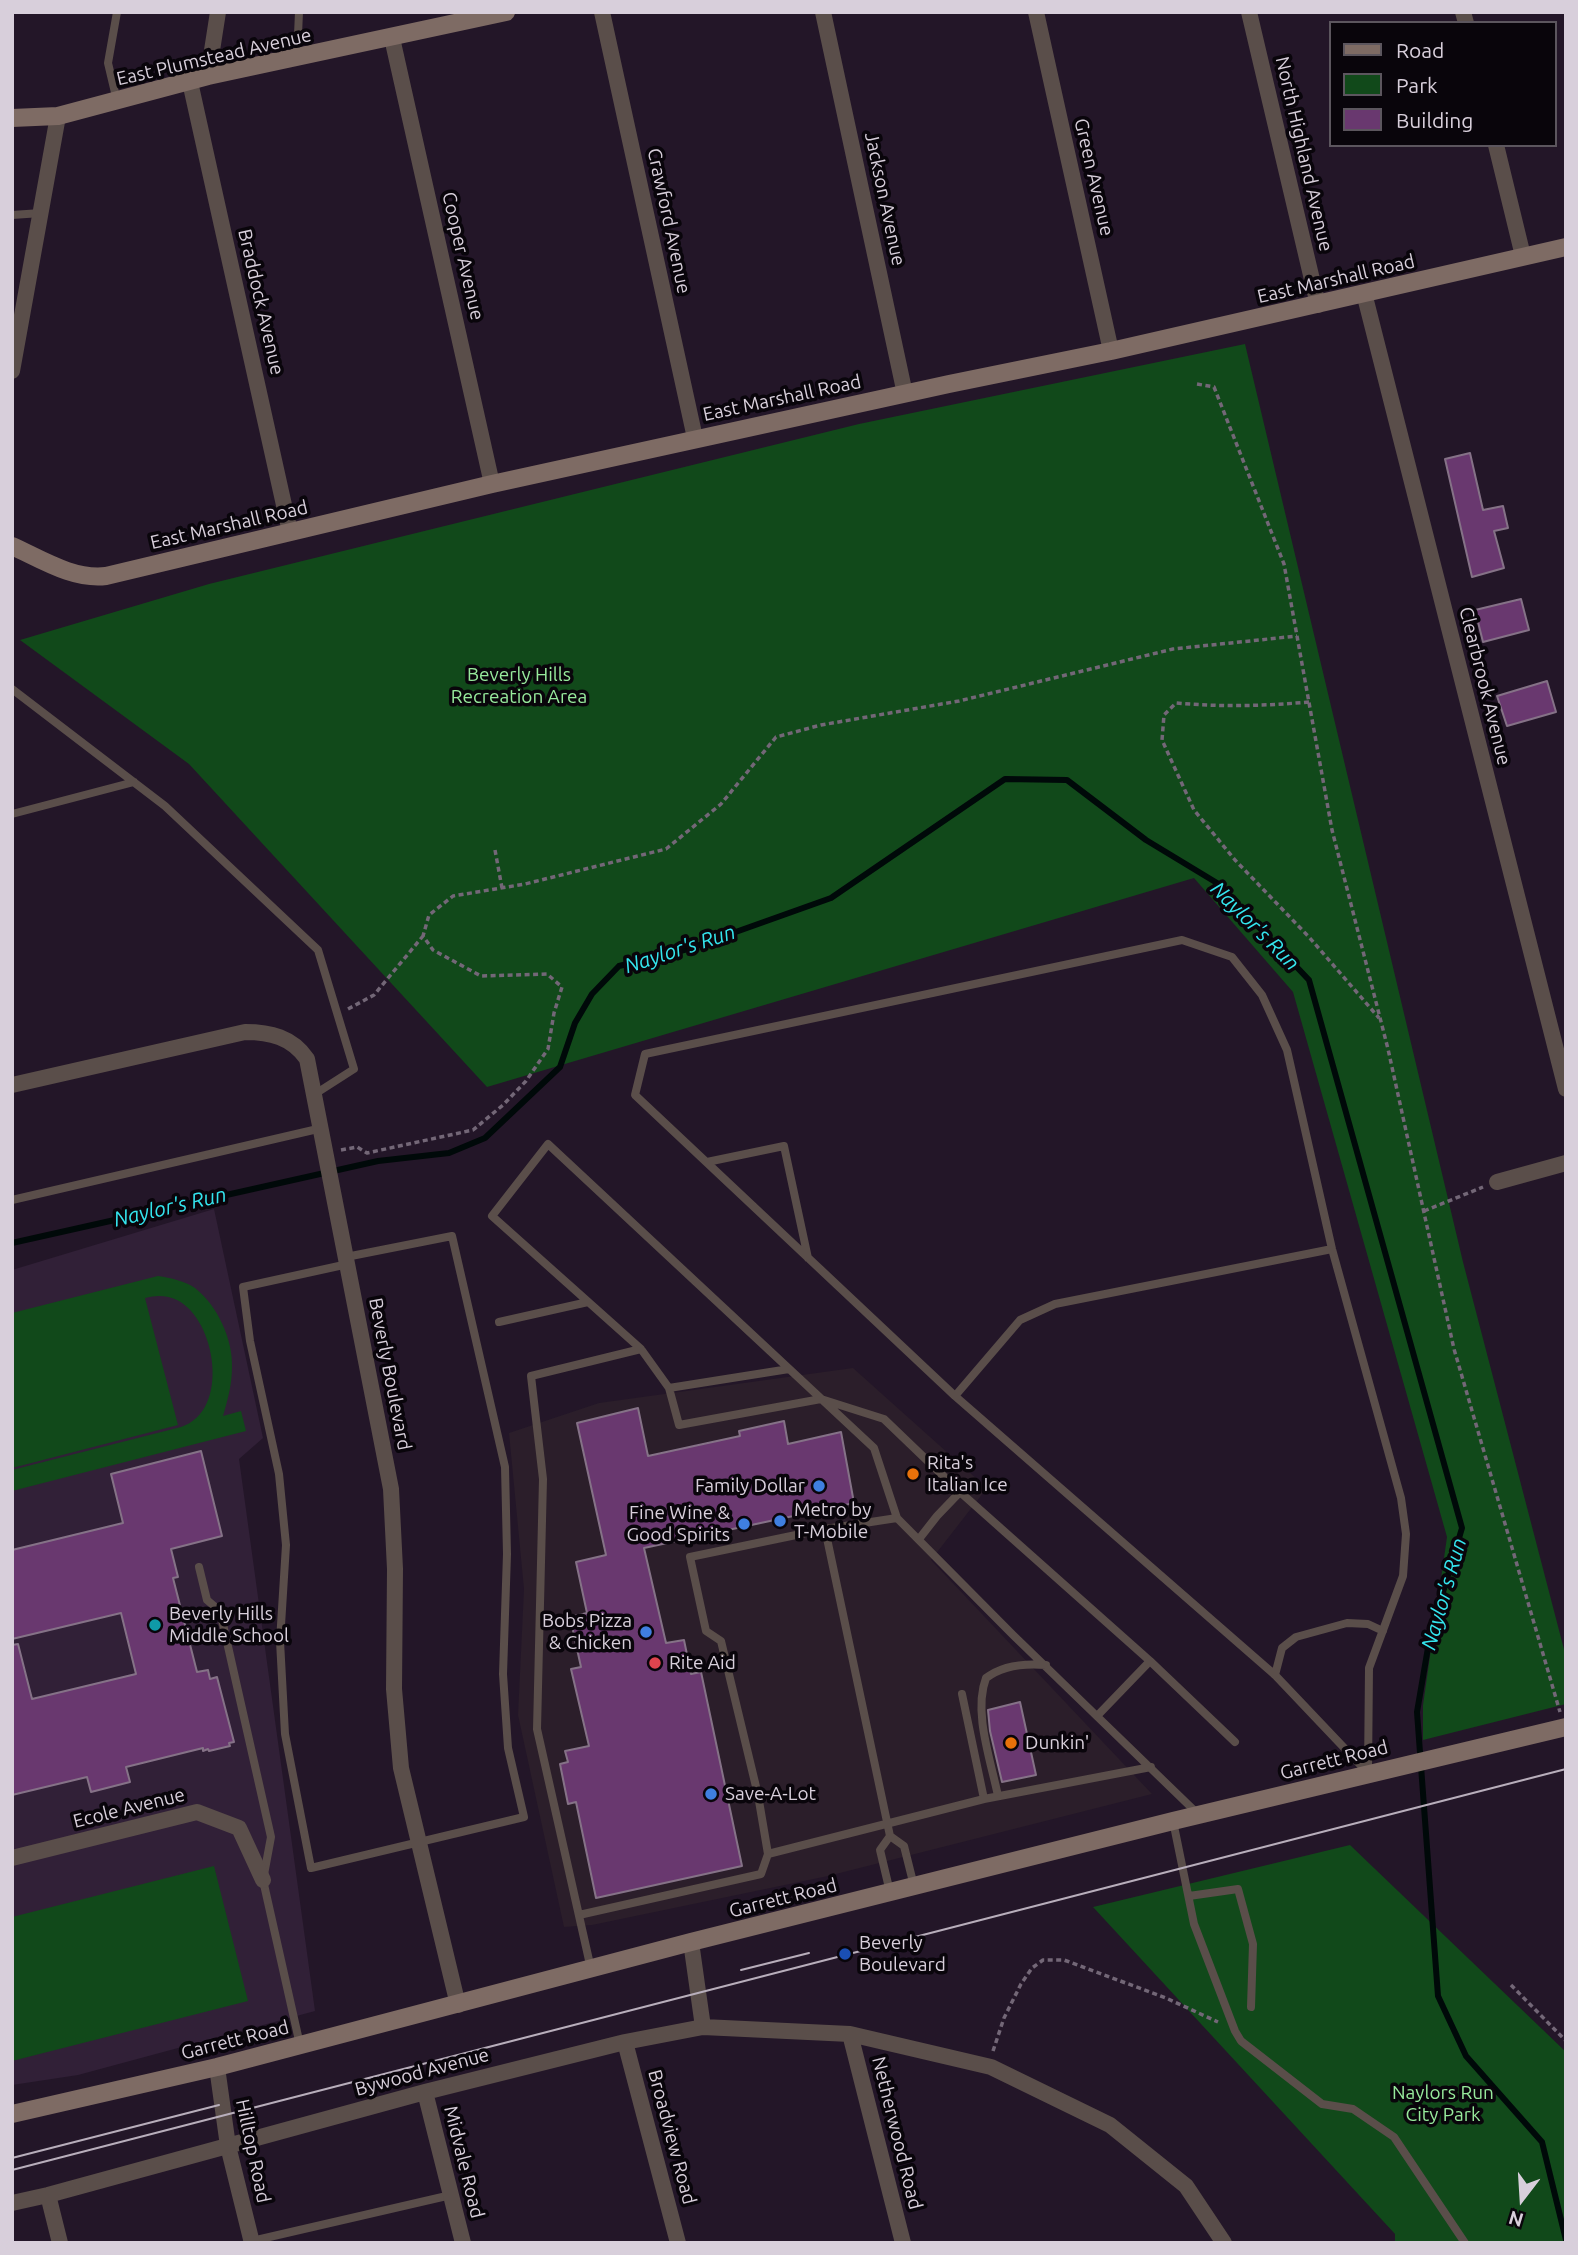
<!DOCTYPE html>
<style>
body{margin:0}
#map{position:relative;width:1578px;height:2255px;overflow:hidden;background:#231628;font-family:Ubuntu,sans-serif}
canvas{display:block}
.frame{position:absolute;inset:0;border:14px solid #d8cfdb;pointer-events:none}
.legend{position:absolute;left:1329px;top:21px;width:228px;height:126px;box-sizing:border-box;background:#09050b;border:2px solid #5c565e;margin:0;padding:9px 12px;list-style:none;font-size:21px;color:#d8cfdb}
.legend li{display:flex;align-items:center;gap:14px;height:35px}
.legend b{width:35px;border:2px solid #5c565e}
.north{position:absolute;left:1487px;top:2164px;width:70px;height:70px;-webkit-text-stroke:5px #09050b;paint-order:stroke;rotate:197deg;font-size:19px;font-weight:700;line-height:28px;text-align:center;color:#d8cfdb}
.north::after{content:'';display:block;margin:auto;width:24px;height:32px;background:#d8cfdb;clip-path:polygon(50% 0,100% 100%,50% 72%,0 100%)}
</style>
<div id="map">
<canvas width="1578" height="2255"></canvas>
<div class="frame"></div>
<ul class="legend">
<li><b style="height:9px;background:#7e6b64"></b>Road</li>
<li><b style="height:19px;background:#11491a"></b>Park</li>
<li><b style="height:19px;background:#69386f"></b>Building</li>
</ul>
<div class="north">N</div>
</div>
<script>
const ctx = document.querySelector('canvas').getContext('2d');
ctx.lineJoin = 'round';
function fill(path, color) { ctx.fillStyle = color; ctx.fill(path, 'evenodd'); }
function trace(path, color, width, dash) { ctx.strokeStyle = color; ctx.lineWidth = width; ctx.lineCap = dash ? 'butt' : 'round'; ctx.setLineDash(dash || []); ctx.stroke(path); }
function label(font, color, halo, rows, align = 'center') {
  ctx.font = font + ' Ubuntu,sans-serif'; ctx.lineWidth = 7; ctx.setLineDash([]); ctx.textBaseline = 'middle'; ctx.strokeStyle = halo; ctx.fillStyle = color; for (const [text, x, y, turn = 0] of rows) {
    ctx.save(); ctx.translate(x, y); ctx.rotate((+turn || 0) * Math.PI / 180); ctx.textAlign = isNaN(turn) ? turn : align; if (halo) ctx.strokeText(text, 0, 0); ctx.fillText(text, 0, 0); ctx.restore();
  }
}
const commercial = new Path2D(`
 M853,1368l134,120 -56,72 221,234 -324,82 -236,49 -28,2 -46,-212 6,-126 -15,-156 90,-30z`);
const built = new Path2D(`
 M214,1209l49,229 -24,21 76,552 -237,64 -66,10v-815z`);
const green = new Path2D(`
 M1245,344l218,918 103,395v47l-143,36v-35l24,-168 -154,-545 -99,-114 -707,209 -298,-323 -169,-124 189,-56 650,-160z
 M158,1276c13,2 27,5 37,12 22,17 38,51 37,79 0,17 -4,32 -9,49l18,-5 5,20 -234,60v-21l169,-43c50,-16 35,-108 -4,-127 -10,-5 -21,-5 -32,-2l33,127 -166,43v-155z
 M1350,1845l216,207v191h-171v-9l-302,-327z
 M214,1866l34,135 -236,60v-144z`);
const stream = new Path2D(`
 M12,1243l366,-82 71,-8 36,-15 75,-71 15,-44 17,-29 27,-28 69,-17 143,-51 174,-119 62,1 79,60 71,43 92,97 153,548 -32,108 -13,76 21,284 28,60 76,86 24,98`);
const building = new Path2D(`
 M1470,453l13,57 20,-4 5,22 -14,3 10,37 -32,9 -27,-118z
 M1521,599l8,31 -46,12 -8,-32z
 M1547,681l9,31 -49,14 -10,-30z
 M638,1408l10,48 92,-20 -1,-5 45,-10 4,23 53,-12 13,71 -210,45 22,95 18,-3 7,34 10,-2 41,194 -146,32 -20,-96 -8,2 -8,-40 8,-2 -3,-11 24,-5 -18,-77 10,-2 -11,-50 17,-4 -11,-51 30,-7 -29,-132z
 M201,1451l21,85 -51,13 7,28 -5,1 24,94 11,-2 2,9 7,-2 17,65 -5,1 1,3 -21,5 -1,-2 -5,2v-3l-77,19 4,15 -39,10 -4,-15 -75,18v-150l6,-1 14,55 104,-25 -15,-61 -109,26v-89l111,-27 -12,-49z
 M1020,1702l16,73 -34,7 -12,-51 -2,-21z`);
const path = new Path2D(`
 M1197,384l17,3 70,177 48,266 56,219 66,300 106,363
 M1309,702c-45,4 -88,5 -133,1l-12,12 -2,25 32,70 41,50 74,77 70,81
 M495,850l7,38
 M348,1009l26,-14 49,-59
 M341,1150l16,-3 10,6 106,-23 30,-25 23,-24 22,-32 6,-36 8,-26 -15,-13 -66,2 -48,-26 -10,-14 6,-21 24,-19 72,-12 141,-35 55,-45 55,-67 45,-12 138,-24 214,-52 124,-13
 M1424,1211l59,-24
 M1511,1985l55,56
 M993,2051l11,-33 17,-34 11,-16 11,-8h21l102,38 52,24`);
const service = new Path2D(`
 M117,12l-9,51 9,38
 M297,58l2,-46
 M12,215l29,-2
 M12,689l153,117 153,144 36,119 -39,25
 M12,814l122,-32
 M707,1162l77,-16 24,112
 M12,1200l310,-72
 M1332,1249l-277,55 -35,16 -65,76 -320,-301 10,-41 537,-114 50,17 30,38 25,55 45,199 69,249 5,36 -3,42 -34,92 -1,105
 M346,1257l106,-21 53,231 2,87 -4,120 5,74 16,69 -213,51 -26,-134 -5,-93 6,-96 -7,-71 -29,-133 -7,-54 105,-23
 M499,1322l89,-20
 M641,1349l28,39
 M789,1369l-120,19 10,37 142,-26 63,20 76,73 190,169
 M955,1396l320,279 93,98
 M825,1529l-135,28 16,74 15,10 37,154 10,59 216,-55 167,-32
 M919,1539l18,-23 23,-24
 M199,1567l8,33 13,11 51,226 -8,43 37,165
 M1275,1675l7,-27 14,-11 51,-14 21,1 15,7
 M962,1694l22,105
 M1098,1715l52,-54 85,81
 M998,1796c-7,-35 -25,-84 -12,-118 17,-13 38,-15 60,-13
 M1173,1821l21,103 41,107 6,10 81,63 31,5 41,28 71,106
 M890,1836l-65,-307 72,-11
 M890,1892l-10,-42 10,-14 14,10 10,40
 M1189,1896l49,-7 15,55 -2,63
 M579,1915l182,-41 7,-20
 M591,1969l-54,-240 6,-250 -12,-103 110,-27 -149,-133 56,-72 326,304 23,70 116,117 186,180
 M252,2241l199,-46`);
const minor = new Path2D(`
 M602,12l93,426
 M823,12l82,382
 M1036,12l75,339
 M1249,12l69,293
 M1463,12l3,11
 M392,38l100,446
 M208,76l10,-64
 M190,82l100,450
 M1496,145l27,111
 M1364,293l202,796
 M12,371l46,-255
 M12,1085l233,-53c25,0 47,5 62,27l84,430 4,80 -1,120 7,79 57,237
 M1497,1182l69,-19
 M12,1858l185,-46 42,16 24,52
 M691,1942l12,85
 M850,2034l53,209
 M625,2042l53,201
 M217,2067l11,79 24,97
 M425,2092l38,151
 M48,2195l12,48
 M12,2203l36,-8 377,-103 200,-50 78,-15 147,7 141,33 119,58 76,61 38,57`);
const secondary = new Path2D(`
 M12,118l46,-2 150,-40 298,-64
 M12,546c29,13 61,34 94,30l386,-92 457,-100 162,-33 455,-104
 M12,2114l205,-47 474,-125 482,-121 393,-94`);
const tram = new Path2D(`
 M741,1970l68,-17
 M12,2158l207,-53
 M12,2170l1554,-401`);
const markers = [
 [913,1474,7,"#e8710a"],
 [819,1486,7,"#3f7fe0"],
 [780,1521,7,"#3f7fe0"],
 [744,1524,7,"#3f7fe0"],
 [155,1625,7,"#0f9aa8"],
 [646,1632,7,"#3f7fe0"],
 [655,1663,7,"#e0444e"],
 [1011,1743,7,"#e8710a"],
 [711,1794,7,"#3f7fe0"],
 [845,1954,7,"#1a4fb4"]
];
const streetNames = [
 ["East Plumstead Avenue",214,57,-13],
 ["North Highland Avenue",1304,154,77],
 ["Green Avenue",1094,177,77],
 ["Jackson Avenue",885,199,78],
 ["Crawford Avenue",669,221,78],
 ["Cooper Avenue",463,256,77],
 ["East Marshall Road",1336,279,-13],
 ["Braddock Avenue",261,302,77],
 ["East Marshall Road",782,398,-12],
 ["East Marshall Road",229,525,-13],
 ["Clearbrook Avenue",1485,686,76],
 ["Beverly Boulevard",390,1374,79],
 ["Garrett Road",1334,1760,-14],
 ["Ecole Avenue",129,1808,-14],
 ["Garrett Road",783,1898,-14],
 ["Garrett Road",235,2040,-14],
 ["Bywood Avenue",422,2072,-15],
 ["Netherwood Road",897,2133,76],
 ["Broadview Road",672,2137,75],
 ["Hilltop Road",253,2151,78],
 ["Midvale Road",464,2162,76]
];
const parkNames = [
 ["Beverly Hills",519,675],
 ["Recreation Area",519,697],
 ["Naylors Run",1443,2093],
 ["City Park",1443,2115]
];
const poiNames = [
 ["Rita's",927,1463],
 ["Italian Ice",927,1485],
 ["Family Dollar",805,1486,"right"],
 ["Metro by",794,1510],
 ["T-Mobile",794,1532],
 ["Fine Wine &",730,1513,"right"],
 ["Good Spirits",730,1535,"right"],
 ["Beverly Hills",169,1614],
 ["Middle School",169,1636],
 ["Bobs Pizza",632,1621,"right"],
 ["& Chicken",632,1643,"right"],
 ["Rite Aid",669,1663],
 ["Dunkin'",1025,1743],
 ["Save-A-Lot",725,1794],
 ["Beverly",859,1943],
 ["Boulevard",859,1965]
];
const waterNames = [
 ["Naylor's Run",1255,926,45],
 ["Naylor's Run",680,949,-18],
 ["Naylor's Run",170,1207,-13],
 ["Naylor's Run",1444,1594,-74]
];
fill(commercial, '#2b1e2a');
fill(built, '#312037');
fill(green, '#11491a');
trace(stream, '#000909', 6);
fill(building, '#69386f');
trace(building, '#857287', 2);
trace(path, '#736777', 3.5, [5, 3.5]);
trace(service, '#5a4e4a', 8);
trace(minor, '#5a4e4a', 16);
trace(secondary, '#7e6b64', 18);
trace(tram, '#b8aebb', 2);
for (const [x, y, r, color] of markers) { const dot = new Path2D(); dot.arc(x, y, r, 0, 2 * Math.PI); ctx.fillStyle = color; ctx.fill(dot); trace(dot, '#09050b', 2.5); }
label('19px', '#d8cfdb', '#09050b', streetNames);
label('19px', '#97ea9c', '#09050b', parkNames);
label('19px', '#d8cfdb', '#09050b', poiNames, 'left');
label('italic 21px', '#34e5ee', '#09050b', waterNames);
</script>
